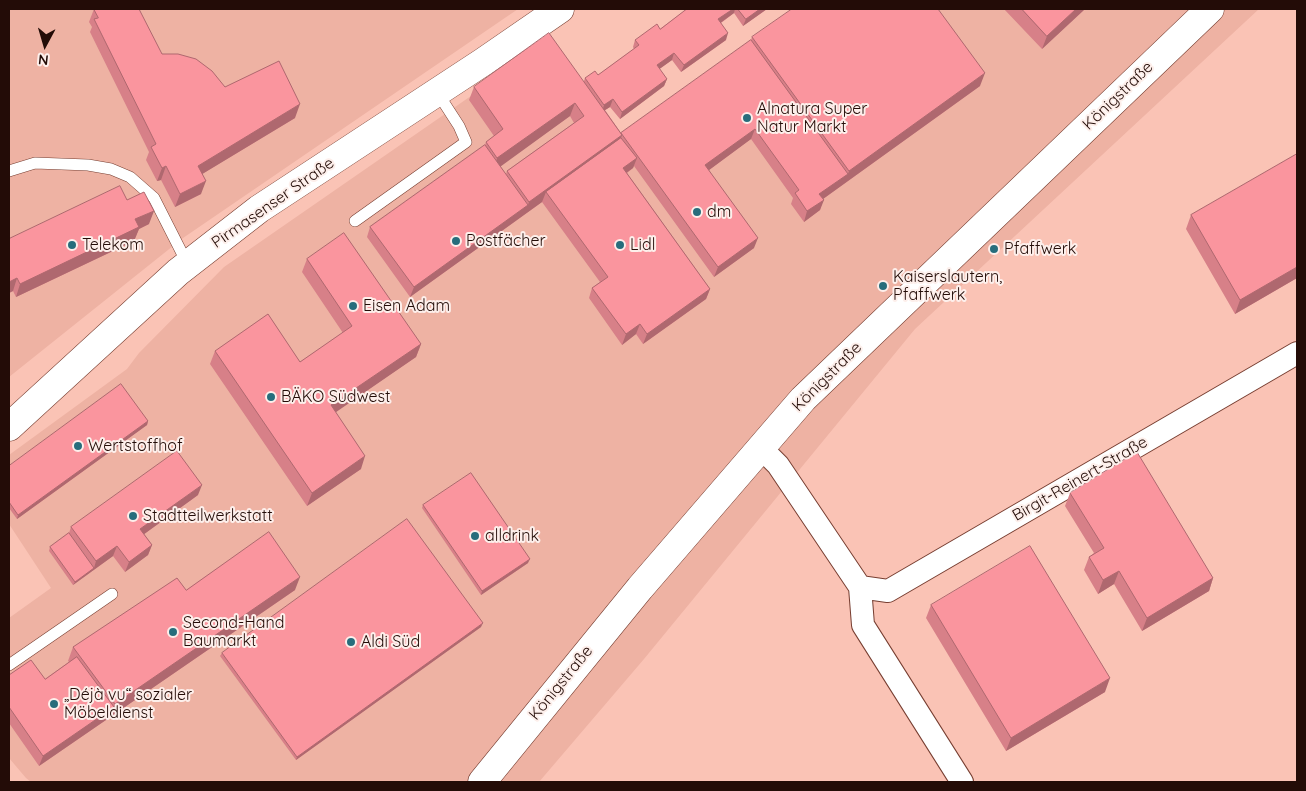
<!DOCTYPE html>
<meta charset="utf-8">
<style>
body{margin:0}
#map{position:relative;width:1306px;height:791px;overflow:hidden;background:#fac3b5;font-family:Quicksand,sans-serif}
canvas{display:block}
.frame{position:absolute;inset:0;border:10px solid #230c07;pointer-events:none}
.north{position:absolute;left:20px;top:20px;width:50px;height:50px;-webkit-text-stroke:4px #fdefeb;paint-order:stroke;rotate:186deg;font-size:14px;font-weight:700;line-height:20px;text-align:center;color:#230c07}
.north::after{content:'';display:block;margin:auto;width:18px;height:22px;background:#230c07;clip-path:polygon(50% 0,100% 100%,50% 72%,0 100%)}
</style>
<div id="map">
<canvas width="1306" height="791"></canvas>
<div class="frame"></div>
<div class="north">N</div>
</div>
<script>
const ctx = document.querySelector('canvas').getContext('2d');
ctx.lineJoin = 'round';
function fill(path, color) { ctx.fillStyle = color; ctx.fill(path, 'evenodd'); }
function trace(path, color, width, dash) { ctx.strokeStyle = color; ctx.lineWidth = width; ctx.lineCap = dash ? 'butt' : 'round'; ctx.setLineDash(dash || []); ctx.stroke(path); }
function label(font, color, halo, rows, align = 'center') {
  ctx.font = font + ' Quicksand,sans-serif'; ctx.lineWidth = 4; ctx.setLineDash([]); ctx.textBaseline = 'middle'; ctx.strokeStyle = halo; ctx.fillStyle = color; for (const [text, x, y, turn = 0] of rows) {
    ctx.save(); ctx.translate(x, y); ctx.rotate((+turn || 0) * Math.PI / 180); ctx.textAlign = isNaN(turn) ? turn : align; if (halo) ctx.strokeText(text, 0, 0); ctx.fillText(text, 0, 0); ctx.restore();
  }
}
const built = new Path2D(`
 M9,9h509l-335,229 -174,139z
 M801,9h458l-344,320 -271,330 -105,123h-508l-5,-4 -17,-20v-140l42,-30 -42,-64v-69l118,-86 12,-16 85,-86 322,-223 69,97z`);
const service = new Path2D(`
 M9,171l26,-8 53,2 23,4 19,8 24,21 34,67
 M355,221l111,-79 -7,-16 -22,-34
 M9,665l103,-71`);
const minor = new Path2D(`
 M761,448l17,17 82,122 3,38 99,157
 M860,587l28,4 409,-238`);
const tertiary = new Path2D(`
 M9,427l169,-155 81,-63 224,-147 77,-53`);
const secondary = new Path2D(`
 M482,782l158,-194 163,-189 407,-390`);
const wall = new Path2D(`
 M94,9l68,45 63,33 70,31 -93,56 -1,20 -26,13 -14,-27 -4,1 -11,-21 3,-8 -59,-120 2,-5 -3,-5z
 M687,9h80l-24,17 -9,-13 -13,10 5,17 -45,32 -9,-12 -13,9 8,10 -3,7 -44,33 -10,-12 -5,3 16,23 130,-93 1,-3 228,49 -157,113 -3,11 -16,12 -13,-18 2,-6 -42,-59 -42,31 45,78 -40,29 -80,-111 -1,2 -6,5 83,116 -4,10 -63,45 -7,-10 -14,11 -33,-47 3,-10 8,-6 -58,-80 -132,95 -43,-60 3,-10 115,-82 1,-3 8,-6 -25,-36 5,-13 110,-6 1,-3 13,-3 36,-26 -1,-2 2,-7 25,-11zM570,116l4,7 -67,48 -1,3 -6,-8z
 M1004,9h81l-43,40z
 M1297,154v124l-62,36 -49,-85 5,-14z
 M127,200l22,24 -10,5 -5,12 -118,56 -3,-6 -4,2v-54z
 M307,259l114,85 -5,13 -81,55 26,57 -54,37 -97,-142 5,-13 85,11 43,-29 -41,-61z
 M148,421l-1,4 -130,94 -8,-11v-42z
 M1070,493l143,85 -4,13 -67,40 -28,-47 -16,10 -14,-24 5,-13 5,-4 -29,-47z
 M198,495l-54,39 8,11 -4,10 -23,17 -12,-16 -40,29 -24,-34 1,-4 19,-14 2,-6z
 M423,505l105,58 -47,32 -59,-87z
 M186,590h109l-256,176 -30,-43v-48l36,4 24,-17 -1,-1 5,-14z
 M931,605l174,87 -99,59 -80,-133z
 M481,627l-185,133 -76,-104 2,-3z`);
const shadedWall = new Path2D(`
 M733,9h2l-1,4 -18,13 2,-7z
 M760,9h7l-24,17 3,-7z
 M1076,9h9l-43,40 5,-13z
 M728,33l-2,7 -45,32 3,-7z
 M674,53l-2,7 -18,13 3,-8z
 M985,73l-5,13 -164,118 3,-10 29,-20 1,-3z
 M667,79l-3,7 -44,33 2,-7z
 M613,99l-3,8 -8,5 2,-7z
 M575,103l-5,13 -77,56 4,-14z
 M300,104l-5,14 -101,61 4,-13z
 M755,129l-4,10 -50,37 4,-11z
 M622,135l-4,13 -72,44 -4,10 -132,95 4,-10 114,-82 1,-3z
 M637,158l-4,10 -14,10 4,-10z
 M166,166l-5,14 -4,1 5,-13z
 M206,181l-5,13 -26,13 5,-13z
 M824,200l-4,10 -16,12 3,-11z
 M154,211l-5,13 -10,5 -5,12 -118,56 4,-13 115,-65z
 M758,238l-4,10 -40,29 4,-10z
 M1297,267v11l-62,36 5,-14z
 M17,278l-4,13 -4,2v-11z
 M710,289l-4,10 -63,45 4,-10z
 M640,324l-4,10 -14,11 4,-11z
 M421,344l-5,13 -90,62 5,-14z
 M148,421l-1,4 -130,94 1,-4z
 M365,456l-4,13 -54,37 5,-13z
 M202,485l-4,10 -62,45 4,-11z
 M152,545l-4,10 -23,17 4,-10z
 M117,546l-4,10 -40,29 2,-3 19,-14 2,-7z
 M530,559l-2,4 -47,32 1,-4z
 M1119,571l-5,13 -16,10 5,-14z
 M300,577l-5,13 -256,176 4,-10 71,-49 1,-3z
 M1213,578l-4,13 -67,40 5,-13z
 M483,623l-2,4 -185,133 1,-3z
 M1110,678l-5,14 -99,59 5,-13z`);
const building = new Path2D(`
 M94,9h45l23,45h16l18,5 16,12 13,16 54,-26 21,43 -102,62 8,15 -26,13 -14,-28 -4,2 -11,-21 5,-3 -62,-125 4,-1z
 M687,9h46l-15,10 10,14 -44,32 -10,-12 -17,12 10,14 -45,33 -9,-13 -9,6 -19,-27 10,-7 3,4 41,-30 -4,-5 22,-16 3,5z
 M738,9h22l-14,10z
 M792,9h146l47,64 -136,98 -97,-134z
 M1022,9h54l-29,27z
 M549,33l73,102 -93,67 -22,-31 77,-55 -9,-13 -78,55 -11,-16 17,-13 -29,-42z
 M751,40l97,134 -29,20 5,6 -17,11 -12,-18 4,-3 -44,-61 -50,36 53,73 -40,29 -97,-134z
 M621,138l16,20 -14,10 87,121 -63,45 -7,-10 -14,10 -34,-46 16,-11 -62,-85z
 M485,145l43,60 -114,82 -44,-60z
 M1297,154v113l-57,33 -49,-85z
 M120,186l7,14 17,-8 10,19 -19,8 4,8 -119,57 -3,-6 -8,4v-43z
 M344,233l77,111 -90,61 34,51 -53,37 -97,-142 53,-37 32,48 52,-36 -45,-67z
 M121,384l27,37 -130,94 -9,-13v-36z
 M177,451l25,34 -62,44 12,16 -23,17 -12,-16 -21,15 -25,-34z
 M1137,452l76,126 -66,40 -28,-47 -16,9 -14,-23 15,-9 -34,-55z
 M471,473l59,86 -48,32 -59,-86z
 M407,519l76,104 -186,134 -75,-104z
 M269,532l31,45 -185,127 -42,-57 104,-69 9,12z
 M69,533l25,35 -19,14 -25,-35z
 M1030,546l80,132 -99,60 -80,-133z
 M77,657l37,50 -71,49 -34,-49v-32l22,-15 14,19z`);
const markers = [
 [747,118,5,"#276d7c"],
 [697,212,5,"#276d7c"],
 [456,241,5,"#276d7c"],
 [72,245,5,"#276d7c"],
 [620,245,5,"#276d7c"],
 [994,249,5,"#276d7c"],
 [883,286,5,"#276d7c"],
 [353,306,5,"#276d7c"],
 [271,397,5,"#276d7c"],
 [78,446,5,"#276d7c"],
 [133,516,5,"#276d7c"],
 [475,536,5,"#276d7c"],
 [173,632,5,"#276d7c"],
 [351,642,5,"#276d7c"],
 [54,704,5,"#276d7c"]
];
const streetNames = [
 ["Königstraße",1118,96,-44],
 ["Pirmasenser Straße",273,203,-35],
 ["Königstraße",827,377,-45],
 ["Birgit-Reinert-Straße",1080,479,-30],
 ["Königstraße",561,683,-51]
];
const poiNames = [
 ["Alnatura Super",757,109],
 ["Natur Markt",757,127],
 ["dm",707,212],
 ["Postfächer",466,241],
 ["Telekom",82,245],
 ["Lidl",630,245],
 ["Pfaffwerk",1004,249],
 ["Kaiserslautern,",893,277],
 ["Pfaffwerk",893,295],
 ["Eisen Adam",363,306],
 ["BÄKO Südwest",281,397],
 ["Wertstoffhof",88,446],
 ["Stadtteilwerkstatt",143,516],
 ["alldrink",485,536],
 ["Second-Hand",183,623],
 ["Baumarkt",183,641],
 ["Aldi Süd",361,642],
 ["„Déjà vu“ sozialer",64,695],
 ["Möbeldienst",64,713]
];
fill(built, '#eeb2a3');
trace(service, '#773e31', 12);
trace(minor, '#773e31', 24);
trace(tertiary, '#773e31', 29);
trace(secondary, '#773e31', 29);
trace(service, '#fff', 11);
trace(minor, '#fff', 22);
trace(tertiary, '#fff', 28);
trace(secondary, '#fff', 28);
fill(wall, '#d78088');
fill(shadedWall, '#af686f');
fill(building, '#fa959e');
trace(building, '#af686f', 1);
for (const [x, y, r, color] of markers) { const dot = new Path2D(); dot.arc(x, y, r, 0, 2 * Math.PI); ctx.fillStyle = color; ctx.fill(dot); trace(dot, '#fdefeb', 2); }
label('16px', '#230c07', '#fdefeb', streetNames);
label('16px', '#230c07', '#fdefeb', poiNames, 'left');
</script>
